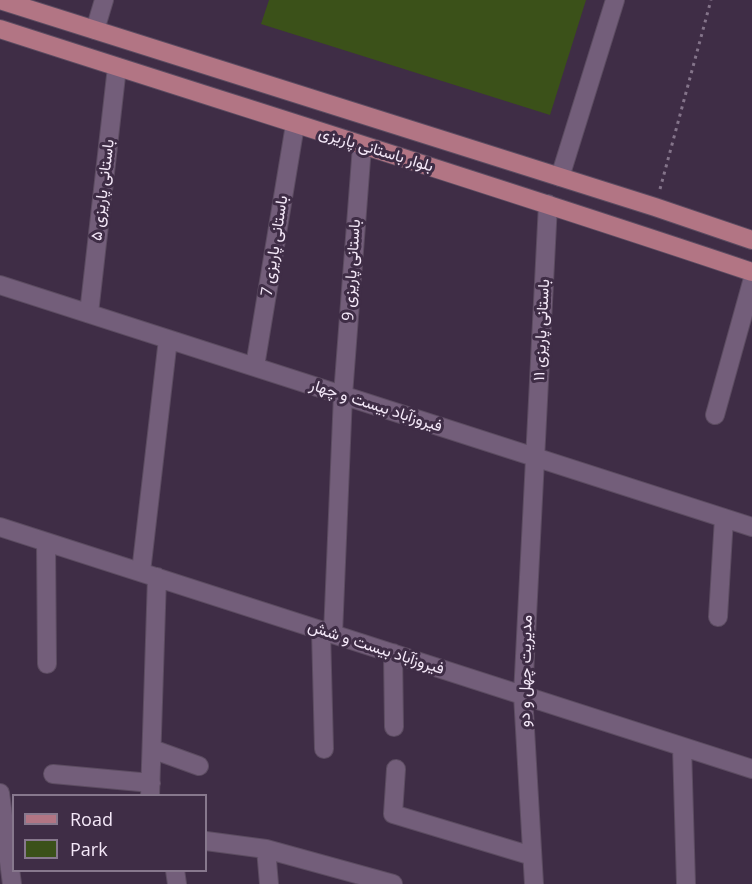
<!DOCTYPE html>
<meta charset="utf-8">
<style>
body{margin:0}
#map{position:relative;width:752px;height:884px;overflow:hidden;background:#3f2d46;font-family:"Open Sans",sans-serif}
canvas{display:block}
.legend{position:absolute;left:12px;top:794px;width:195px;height:78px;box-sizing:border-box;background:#3f2d46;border:2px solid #87788d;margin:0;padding:8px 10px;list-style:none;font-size:18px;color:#f4e8f8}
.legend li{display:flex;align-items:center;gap:12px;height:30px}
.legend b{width:30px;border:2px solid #87788d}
</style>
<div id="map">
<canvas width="752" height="884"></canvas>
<ul class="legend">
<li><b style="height:8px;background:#b27584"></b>Road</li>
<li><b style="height:16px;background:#3b5119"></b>Park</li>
</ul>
</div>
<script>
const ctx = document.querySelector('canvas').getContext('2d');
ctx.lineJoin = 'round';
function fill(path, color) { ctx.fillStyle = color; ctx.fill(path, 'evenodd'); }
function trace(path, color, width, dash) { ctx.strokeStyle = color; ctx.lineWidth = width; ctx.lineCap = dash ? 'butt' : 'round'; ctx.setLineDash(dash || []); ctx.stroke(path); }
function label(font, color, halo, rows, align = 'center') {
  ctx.font = font + ' "Open Sans",Vazirmatn,sans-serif'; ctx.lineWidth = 6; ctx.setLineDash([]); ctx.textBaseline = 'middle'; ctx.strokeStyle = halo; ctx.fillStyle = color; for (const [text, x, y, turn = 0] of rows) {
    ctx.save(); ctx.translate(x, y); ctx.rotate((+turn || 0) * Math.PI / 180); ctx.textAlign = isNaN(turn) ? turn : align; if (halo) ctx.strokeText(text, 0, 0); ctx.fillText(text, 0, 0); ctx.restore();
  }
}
const green = new Path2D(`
 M269,0h317l-36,115 -289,-91z`);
const path = new Path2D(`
 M660,189l51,-189`);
const minor = new Path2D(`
 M95,30l9,-30
 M560,177l55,-177
 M0,285l752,242
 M89,313l28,-246
 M255,366l40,-241
 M715,415l37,-133
 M0,527l752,242
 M46,542l1,122
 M141,572l27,-233
 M718,617l6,-99
 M321,630l3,119
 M333,634l10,-239 19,-249
 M393,653l1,74
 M682,747l4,137
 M152,749l47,17
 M396,769l-3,45 139,42
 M53,774l98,9
 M0,793l12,91
 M150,796l7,-219
 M206,841l60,8 127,35
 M266,849l3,35
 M175,870l2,14
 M534,884l-11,-189 25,-491`);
const major = new Path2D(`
 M0,0l655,207 97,33
 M0,29c251,81 502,159 752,243`);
const streetNames = [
 ["بلوار باستانی پاریزی",376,150,17],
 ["باستانی پاریزی ۵",103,190,-83],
 ["باستانی پاریزی 7",275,246,-81],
 ["باستانی پاریزی 9",352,270,-86],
 ["باستانی پاریزی ۱۱",542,330,-87],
 ["فیروزآباد بیست و چهار",376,406,18],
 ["فیروزآباد بیست و شش",376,648,18],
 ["مدیریت چهل و دو",526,671,-89]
];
fill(green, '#3b5119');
trace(minor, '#5c4c61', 20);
trace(major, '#5c4c61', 20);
trace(path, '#84748a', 3, [3, 4.5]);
trace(minor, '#735e7a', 18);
trace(major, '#b27584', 18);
label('16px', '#f4e8f8', '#3f2d46', streetNames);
</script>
